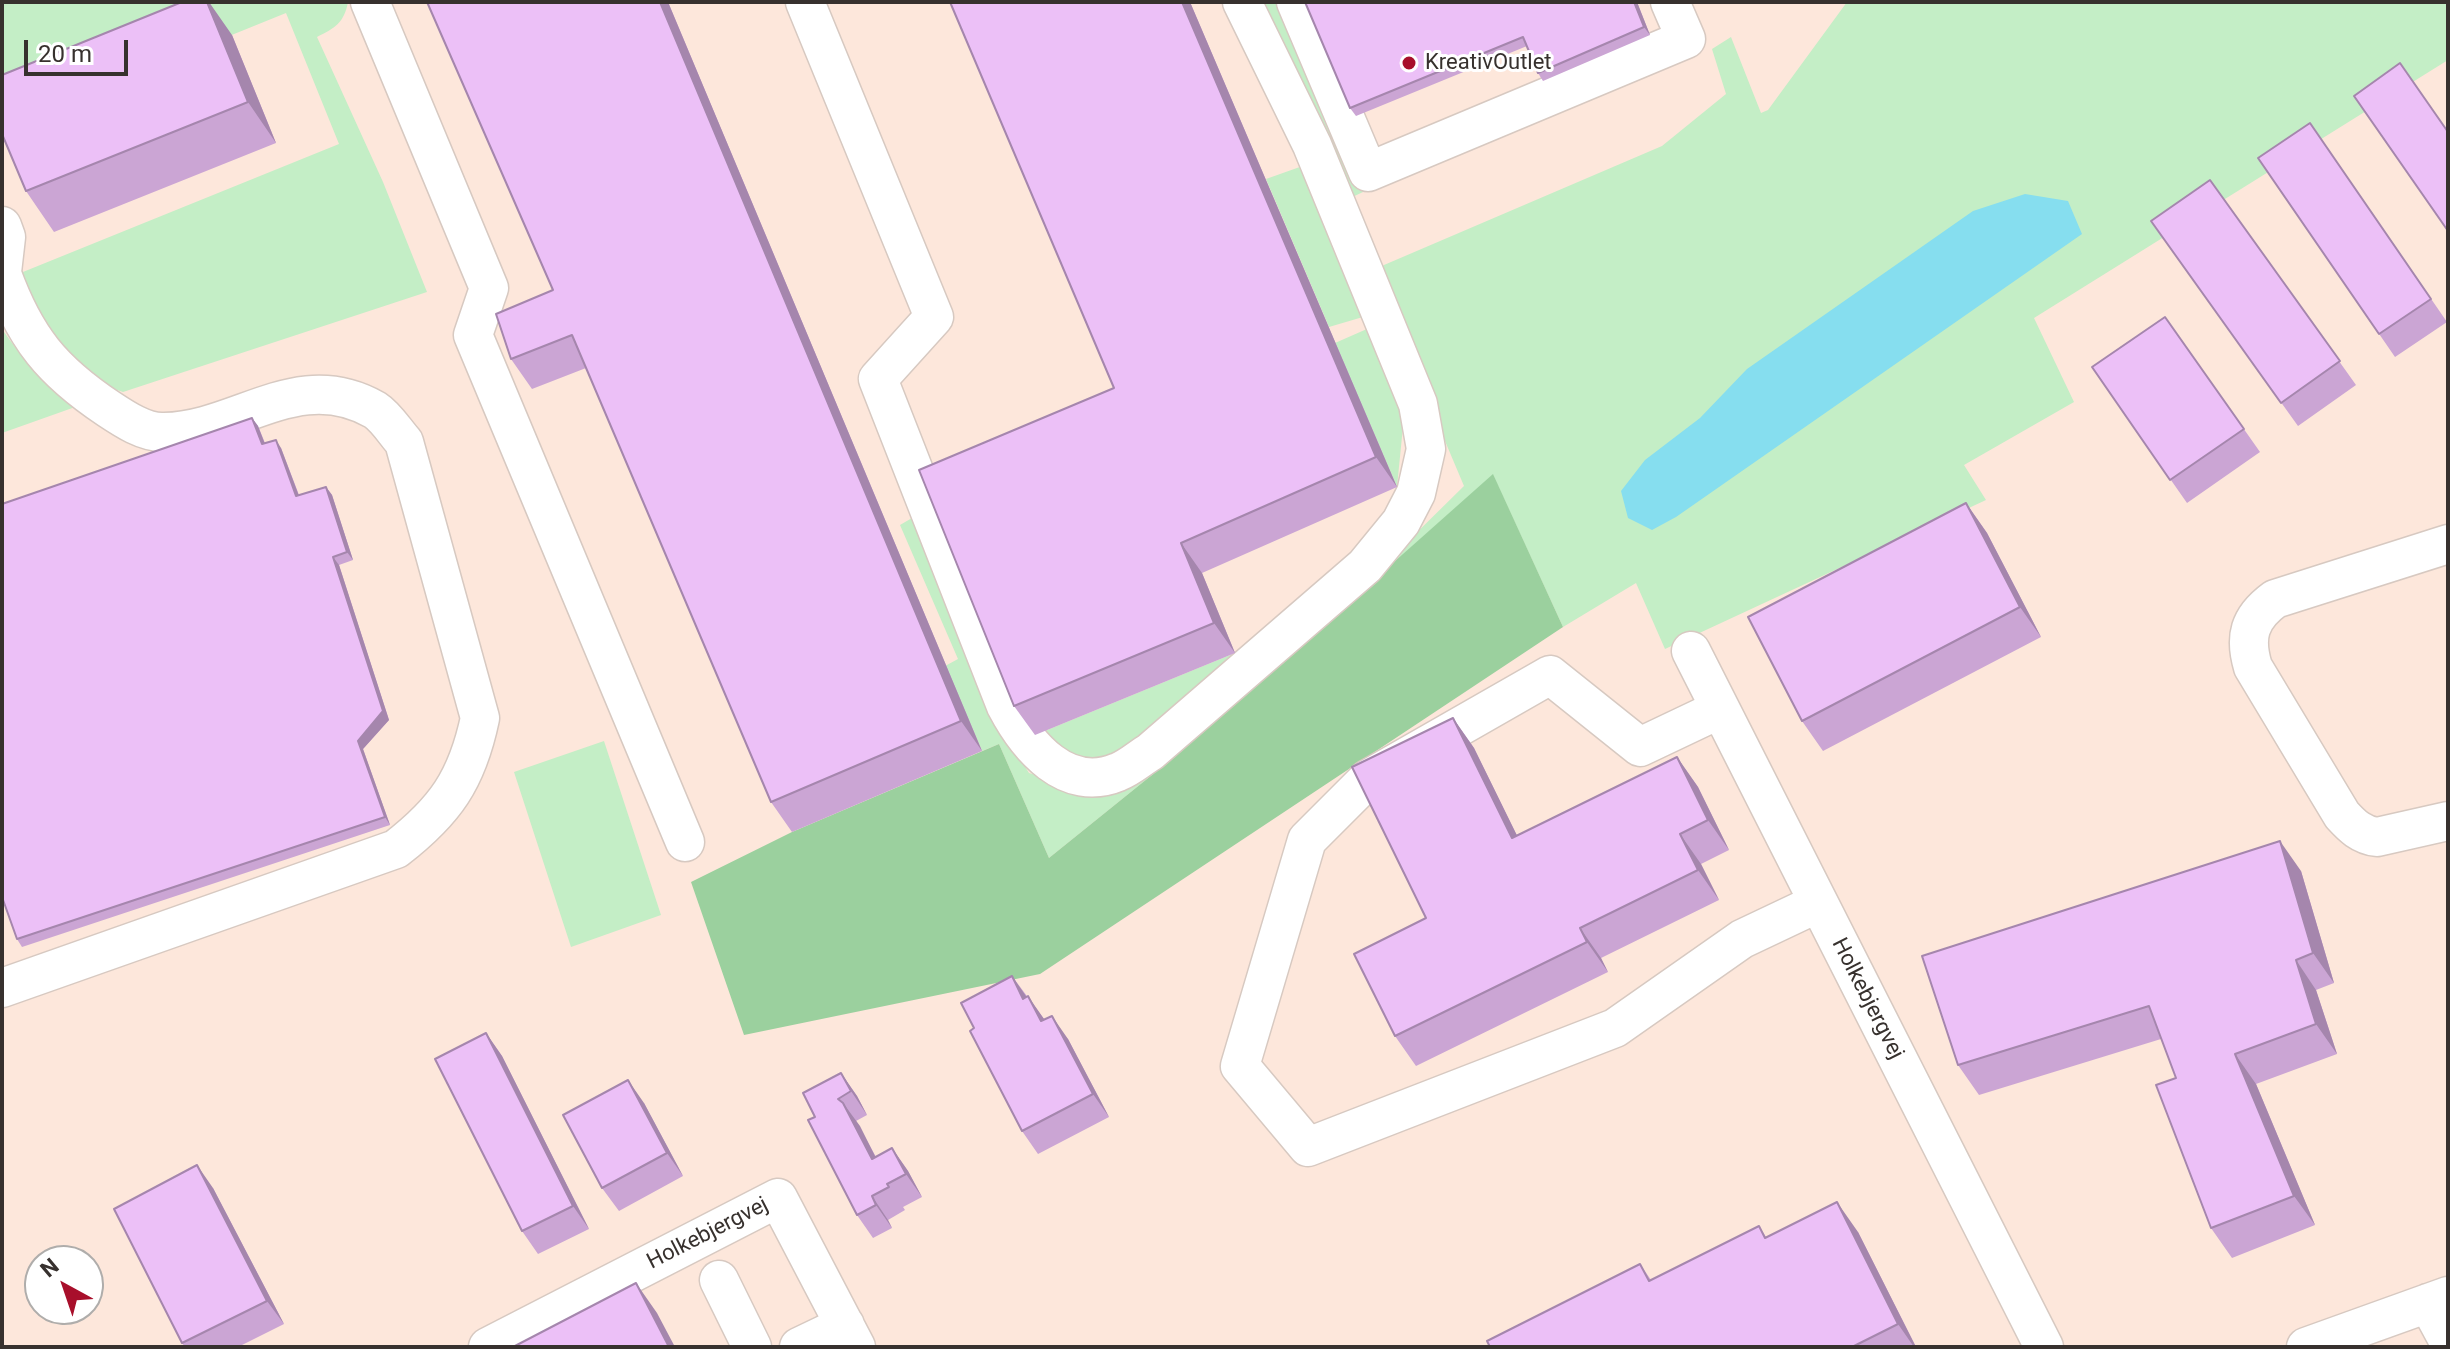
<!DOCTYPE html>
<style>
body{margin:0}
#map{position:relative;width:2450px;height:1349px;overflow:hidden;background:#fdf5f0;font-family:Roboto,sans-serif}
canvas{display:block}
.frame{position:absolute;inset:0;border:4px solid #37312e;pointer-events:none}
.north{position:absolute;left:24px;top:1245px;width:80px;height:80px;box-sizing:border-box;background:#fff;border:2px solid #afadab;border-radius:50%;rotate:320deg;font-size:22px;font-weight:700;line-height:32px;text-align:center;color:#37312e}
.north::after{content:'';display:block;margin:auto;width:28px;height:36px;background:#a80f2b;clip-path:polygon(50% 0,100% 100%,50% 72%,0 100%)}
.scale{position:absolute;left:24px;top:40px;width:104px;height:36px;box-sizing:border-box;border:4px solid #37312e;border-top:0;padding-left:10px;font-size:24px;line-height:28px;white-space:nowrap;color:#37312e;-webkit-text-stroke:6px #fff;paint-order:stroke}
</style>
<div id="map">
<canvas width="2450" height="1349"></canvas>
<div class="frame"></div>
<div class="north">N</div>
<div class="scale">20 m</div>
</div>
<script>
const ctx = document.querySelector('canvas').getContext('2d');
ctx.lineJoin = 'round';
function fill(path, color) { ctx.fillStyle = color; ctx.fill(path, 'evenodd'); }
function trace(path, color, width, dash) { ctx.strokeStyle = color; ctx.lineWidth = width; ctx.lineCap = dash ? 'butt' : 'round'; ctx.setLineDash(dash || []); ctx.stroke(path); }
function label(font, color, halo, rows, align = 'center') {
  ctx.font = font + ' Roboto,sans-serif'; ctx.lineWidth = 6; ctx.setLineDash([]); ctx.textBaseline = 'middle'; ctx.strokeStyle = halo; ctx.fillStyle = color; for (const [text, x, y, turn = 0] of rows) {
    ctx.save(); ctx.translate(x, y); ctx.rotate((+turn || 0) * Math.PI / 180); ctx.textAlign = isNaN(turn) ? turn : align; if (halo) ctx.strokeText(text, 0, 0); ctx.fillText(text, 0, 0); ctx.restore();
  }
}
const built = new Path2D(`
 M2,2h2446v1345h-2446zM40,1261h48v48h-48z`);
const green = new Path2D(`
 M10,2h338c-4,21 -13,26 -31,35l66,145 44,110 -304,100c-62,-22 -75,-65 -105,-118l321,-130 -53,-131 -284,115v-123z
 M1260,2h21l82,190 -19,9z
 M1847,2h601v58l-414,258 40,84 -110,63 22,35 -321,149 -29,-66 -73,44 -70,-152 -315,279 -129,104 -50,-114 -17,7 -37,-85 13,-7 -58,-134 12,-7 84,203 33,52 67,20 296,-236 72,-71 -90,-213 10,-8 278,-119 64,-52 -14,-45 19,-12 30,76 7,-3z
 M1311,163l62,151 -44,13 -63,-148z
 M1376,325l30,71 -9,91 -62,-144z
 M2,329c22,31 42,58 76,77l-76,27z
 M1235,653l-24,28 -101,79 -31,3 -44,-28z
 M604,741l57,174 -90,32 -57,-175z`);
const forest = new Path2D(`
 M1493,474l70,153 -523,347 -296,61 -53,-153 101,-50 207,-88 50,114 129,-104z`);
const water = new Path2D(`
 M2025,194l43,7 14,33 -406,283 -24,13 -24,-12 -7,-27 24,-31 55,-42 47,-49 226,-158z`);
const minor = new Path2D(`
 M370,2l119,286 -16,47 212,507
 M805,2l129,315 -56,62 128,327c21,40 60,88 112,66 11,-4 22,-14 32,-20l215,-186 36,-44 15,-29 10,-44 -8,-45 -106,-259 -70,-143
 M1296,2l72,170 318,-133 -16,-37
 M2,226l4,11 -4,35
 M2,274c23,64 50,97 107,135 15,10 36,24 55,23 75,-1 134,-66 211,-22 11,7 20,22 29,32l76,276c-13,62 -35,93 -84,131l-394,139
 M2448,544l-173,55c-26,19 -31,38 -22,68l89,148c10,11 19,20 35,22l71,-16
 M1691,651l353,696
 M1720,709l-80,38 -90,-72 -182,104 -61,61 -67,226 68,81 307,-119 127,-89 76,-36
 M719,1280l33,67
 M2428,1303l20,37
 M488,1347l290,-149 78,149
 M799,1347l46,-22
 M2306,1347l142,-51`);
const wall = new Path2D(`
 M668,2l314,749 -190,81 -21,-30 -185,-434 -54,21 -21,-30 42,-69z
 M1190,2l207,485 -195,86 33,80 -200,82 -21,-29 100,-318z
 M1305,2h332l13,33 -107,46 -5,-8 -11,-27 -171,70 -6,-8z
 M232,35l44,108 -222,89 -28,-41z
 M2310,123l137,199 -52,35 -137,-199z
 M2210,180l146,205 -58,41 -147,-205z
 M2165,317l95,135 -73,51 -95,-136z
 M252,418l6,8 7,17 16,5 18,47 27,-8 6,8 21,65 -14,5 50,155 -26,29 27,76 -368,122 -5,-8z
 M1966,503l21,30 54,104 -218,114 -21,-30z
 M1453,718l21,30 43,88 160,-79 21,30 31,63 -28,14 18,36 -118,58 7,14 -192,94 -21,-30 31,-118z
 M2301,871l33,112 -18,7 21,64 -81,30 59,141 -83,33 -21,-30 -35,-150 -15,-39 -182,56 -21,-30z
 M1012,976l32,43 24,20 41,78 -71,37 -16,-23 -48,-103z
 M486,1033l16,23 87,173 -51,25 -16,-23z
 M841,1073l16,23 10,19 -11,6 20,36 16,-9 16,23 14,26 -19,10 2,3 -17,10 4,8 -19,10 -16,-23 -42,-98z
 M644,1103l39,73 -64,35 -17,-23z
 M213,1188l71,136 -46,23h-53l-3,-4z
 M1759,1226l7,11 92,-5 58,115h-426l150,-83 11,16z`);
const shadedWall = new Path2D(`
 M207,2h2l23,33 44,108 -28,-41z
 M660,2h8l314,749 -21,-30z
 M1182,2h8l207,485 -21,-30z
 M1634,2h3l13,33 -6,-8z
 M252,418l6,8 10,26 -6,-8z
 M276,440l5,8 21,56 -6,-8z
 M326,487l6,8 21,65 -6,-8z
 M1966,503l21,30 54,104 -21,-30z
 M1181,543l21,30 33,80 -21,-30z
 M333,557l6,8 50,155 -26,29 27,76 -5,-8 -27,-76z
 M1453,718l21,30 59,120 -21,-30z
 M1677,757l21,30 31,63 -21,-30z
 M1680,834l21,30 18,36 -21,-30z
 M2280,841l21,30 33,112 -21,-30z
 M1580,928l21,30 7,14 -21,-30z
 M2296,960l20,30 21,64 -21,-30z
 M1012,976l16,23h-5z
 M1028,996l16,23 -3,2z
 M1052,1016l16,23 41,78 -16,-23z
 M486,1033l16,23 87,173 -16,-23z
 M2235,1054l21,30 59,141 -21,-29z
 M841,1073l16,23 10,19 -16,-24z
 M628,1080l16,23 39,73 -16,-23z
 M843,1103l17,23 28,56 -16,-23z
 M892,1148l16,23 14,26 -16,-23z
 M197,1165l16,23 71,136 -17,-23z
 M872,1196l16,24 4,8 -16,-23z
 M1837,1202l21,30 58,115h-2l-16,-23z
 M636,1283l21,30 18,34h-6z`);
const building = new Path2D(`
 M182,2h25l41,100 -222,89 -24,-57v-59z
 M427,2h233l301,719 -190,81 -199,-467 -61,24 -15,-45 57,-24z
 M950,2h232l194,455 -195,86 33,80 -200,83 -95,-236 195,-82z
 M1305,2h329l10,25 -106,46 -15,-36 -173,71z
 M2400,63l48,69v99l-94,-135z
 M2310,123l121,176 -52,35 -121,-176z
 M2210,180l130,181 -59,42 -130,-182z
 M2165,317l79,112 -74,51 -78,-113z
 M252,418l10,26 14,-4 20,56 30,-9 21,65 -14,5 50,154 -25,30 27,76 -368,122 -15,-42v-393z
 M1966,503l54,104 -218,114 -54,-104z
 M1453,718l59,120 165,-81 31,63 -28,14 18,36 -118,58 7,14 -192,94 -41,-82 72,-36 -74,-151z
 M2280,841l33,112 -17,7 20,64 -81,30 59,142 -83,32 -55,-143 20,-7 -27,-72 -191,59 -36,-109z
 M1012,976l11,23 5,-3 13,25 11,-5 41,78 -71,37 -52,-100 4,-3 -13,-25z
 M486,1033l87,173 -51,25 -87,-172z
 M841,1073l10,18 -13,8 5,4 29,56 20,-11 14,26 -19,10 2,3 -17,9 4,9 -19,10 -49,-95 7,-3 -12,-24z
 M628,1080l39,73 -65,35 -39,-73z
 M197,1165l70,136 -85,42 -68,-134z
 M1837,1202l61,122 -46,23h-362l-3,-6 153,-77 9,17 110,-55 6,12z
 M636,1283l33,64h-156z`);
const markers = [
 [1409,63,8,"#a80f2b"]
];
const poiNames = [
 ["KreativOutlet",1425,63]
];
const streetNames = [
 ["Holkebjergvej",1867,999,63],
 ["Holkebjergvej",708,1234,-27]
];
fill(built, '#fde7db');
fill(green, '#c4eec6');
fill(forest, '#9bd09e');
fill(water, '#86deef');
trace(minor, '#d7c9c1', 41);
trace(minor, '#fff', 38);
fill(wall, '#cba5d4');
fill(shadedWall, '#a586ad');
fill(building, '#ecc0f7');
trace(building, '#a586ad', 2);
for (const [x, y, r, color] of markers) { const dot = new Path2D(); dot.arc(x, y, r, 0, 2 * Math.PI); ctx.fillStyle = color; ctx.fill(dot); trace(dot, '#fff', 3); }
label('22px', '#37312e', '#fff', poiNames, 'left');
label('22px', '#37312e', '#fff', streetNames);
</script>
